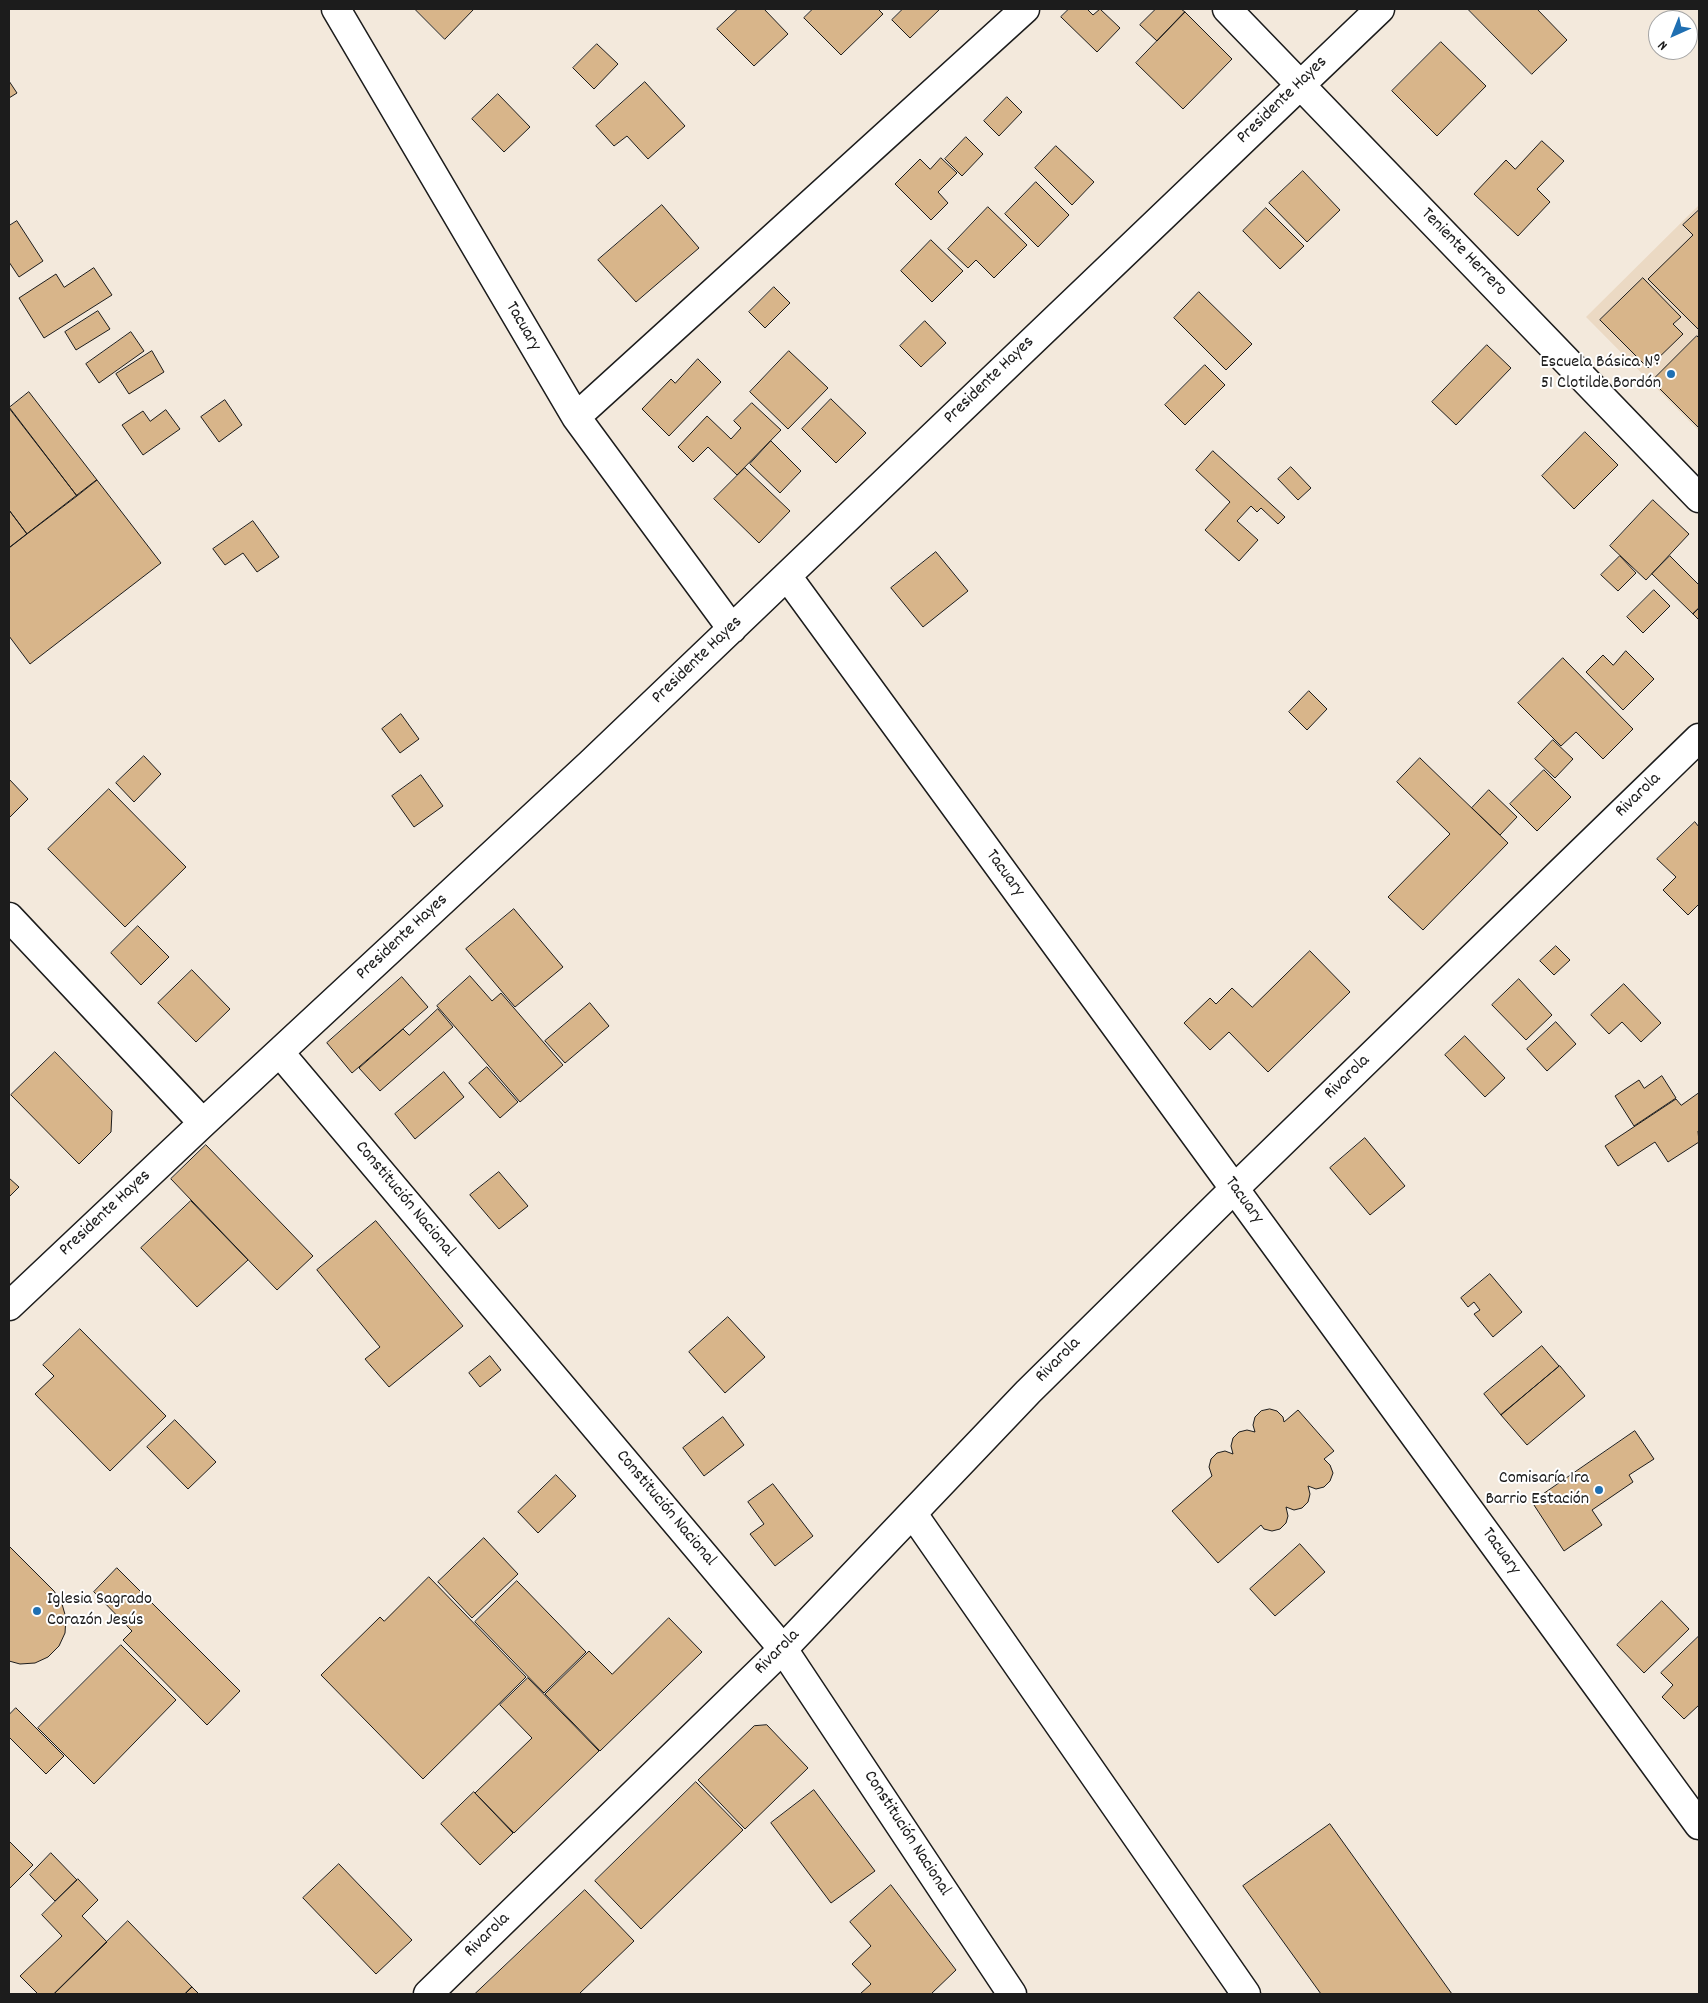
<!DOCTYPE html>
<meta charset="utf-8">
<style>
body{margin:0}
#map{position:relative;width:1708px;height:2003px;overflow:hidden;background:#f3e9dc;font-family:Dekko,sans-serif}
canvas{display:block}
.frame{position:absolute;inset:0;border:10px solid #1c1c1c;pointer-events:none}
.north{position:absolute;left:1648px;top:10px;width:50px;height:50px;box-sizing:border-box;background:#fff;border:1px solid #a4a4a4;border-radius:50%;rotate:224deg;font-size:14px;font-weight:700;line-height:20px;text-align:center;color:#1c1c1c}
.north::after{content:'';display:block;margin:auto;width:18px;height:22px;background:#1f6fb2;clip-path:polygon(50% 0,100% 100%,50% 72%,0 100%)}
</style>
<div id="map">
<canvas width="1708" height="2003"></canvas>
<div class="frame"></div>
<div class="north">N</div>
</div>
<script>
const ctx = document.querySelector('canvas').getContext('2d');
ctx.lineJoin = 'round';
function fill(path, color) { ctx.fillStyle = color; ctx.fill(path, 'evenodd'); }
function trace(path, color, width, dash) { ctx.strokeStyle = color; ctx.lineWidth = width; ctx.lineCap = dash ? 'butt' : 'round'; ctx.setLineDash(dash || []); ctx.stroke(path); }
function label(font, color, halo, rows, align = 'center') {
  ctx.font = font + ' Dekko,sans-serif'; ctx.lineWidth = 4; ctx.setLineDash([]); ctx.textBaseline = 'middle'; ctx.strokeStyle = halo; ctx.fillStyle = color; for (const [text, x, y, turn = 0] of rows) {
    ctx.save(); ctx.translate(x, y); ctx.rotate((+turn || 0) * Math.PI / 180); ctx.textAlign = isNaN(turn) ? turn : align; if (halo) ctx.strokeText(text, 0, 0); ctx.fillText(text, 0, 0); ctx.restore();
  }
}
const built = new Path2D(`
 M1699,205v226l-113,-114z`);
const building = new Path2D(`
 M415,9h59l-29,30z
 M738,9h26l24,25 -34,32 -37,-37z
 M813,9h65l5,5 -42,41 -37,-37z
 M903,9h37l-30,29 -18,-18z
 M1069,9h18l6,6 7,-6 20,19 -23,24 -36,-35z
 M1156,9h25l4,3 -28,29 -17,-16z
 M1468,9h69l30,31 -35,34z
 M1185,12l47,47 -49,50 -47,-46z
 M1441,42l45,44 -49,50 -45,-45z
 M597,44l21,20 -24,25 -21,-21z
 M9,81l8,12 -8,5z
 M645,82l40,44 -37,33 -21,-23 -13,10 -18,-20z
 M498,94l32,33 -26,25 -32,-33z
 M1007,97l15,15 -23,24 -15,-15z
 M966,137l17,17 -21,22 -17,-17z
 M1542,141l22,20 -27,28 13,13 -32,34 -44,-42 32,-34 9,9z
 M1056,146l38,36 -22,23 -37,-37z
 M941,158l16,15 -19,19 10,11 -17,17 -36,-36 25,-25 10,10z
 M1303,171l37,39 -33,32 -38,-39z
 M1036,182l33,33 -31,32 -33,-33z
 M662,205l37,43 -63,54 -38,-42z
 M988,207l39,38 -33,33 -18,-18 -8,8 -20,-19z
 M1266,208l38,38 -24,23 -37,-38z
 M1699,210v120l-51,-51 45,-44 -10,-10z
 M17,221l26,40 -24,16 -10,-15v-36z
 M931,240l32,31 -31,31 -31,-31z
 M94,268l18,27 -68,43 -25,-40 37,-24 8,13z
 M1643,278l38,39 -8,7 10,10 -35,34 -48,-48z
 M774,287l16,16 -25,25 -16,-16z
 M1199,292l53,52 -26,26 -52,-52z
 M98,311l12,18 -34,21 -11,-18z
 M925,321l21,22 -25,24 -21,-21z
 M131,332l13,19 -45,32 -13,-19z
 M1697,336l2,2v90l-47,-47z
 M1487,345l24,23 -55,57 -24,-23z
 M152,351l12,21 -35,22 -13,-20z
 M789,351l39,37 -40,41 -38,-37z
 M698,359l23,23 -52,54 -27,-27 29,-30 4,4z
 M1205,365l20,20 -40,40 -20,-20z
 M29,392l68,88 -20,16 -68,-88z
 M831,399l35,34 -30,30 -34,-34z
 M225,400l17,25 -23,17 -18,-25z
 M752,403l29,27 -44,45 -29,-28 -15,15 -15,-15 29,-31 24,23 10,-11 -7,-7z
 M9,407l68,89 -50,38 -18,-24z
 M166,410l14,19 -37,26 -21,-30 21,-14 7,10z
 M1585,432l33,33 -44,44 -32,-33z
 M771,441l30,30 -21,22 -30,-29z
 M1213,451l72,66 -7,7 -17,-16 -4,4 -6,-6 -14,15 21,19 -19,21 -34,-31 25,-28 -34,-32z
 M1291,467l20,21 -13,12 -20,-21z
 M745,468l45,43 -31,32 -45,-44z
 M97,480l64,83 -131,101 -21,-28v-88z
 M1653,500l36,34 -43,46 -36,-34z
 M9,510l18,24 -18,14z
 M253,521l26,36 -22,15 -14,-19 -18,12 -12,-16z
 M936,552l32,39 -45,36 -32,-39z
 M1620,556l16,17 -18,18 -17,-16z
 M1670,556l29,29v23l-6,6 -41,-40z
 M1654,590l16,16 -27,27 -16,-16z
 M1699,608v12l-6,-6z
 M1626,651l28,28 -31,31 -37,-38 17,-17 10,10z
 M1563,658l70,71 -30,30 -27,-27 -15,14 -43,-43z
 M1309,691l18,18 -20,21 -18,-18z
 M401,714l18,25 -19,14 -18,-24z
 M1553,740l20,19 -18,19 -20,-19z
 M144,756l17,18 -27,28 -18,-19z
 M1420,758l88,85 -85,87 -35,-33 62,-63 -53,-52z
 M1544,770l27,27 -34,34 -27,-27z
 M421,775l22,31 -29,21 -22,-31z
 M9,779l19,20 -19,19z
 M109,789l77,78 -61,60 -77,-78z
 M1489,790l28,27 -17,18 -28,-27z
 M1695,822l4,5v77l-11,11 -25,-25 13,-13 -19,-18z
 M514,909l49,58 -48,40 -49,-58z
 M138,926l31,31 -28,28 -30,-32z
 M1556,946l14,14 -16,15 -14,-14z
 M1310,951l40,41 -82,80 -39,-40 -19,18 -26,-27 26,-25 6,6 16,-16 20,19z
 M192,970l38,39 -34,33 -38,-39z
 M470,976l22,25 9,-8 62,72 -43,37 -83,-96z
 M402,977l26,30 -76,66 -25,-30z
 M1519,979l33,36 -26,25 -34,-35z
 M1624,984l37,39 -20,19 -19,-20 -13,12 -18,-19z
 M590,1003l19,23 -44,37 -20,-22z
 M438,1009l15,18 -73,64 -21,-23 44,-39 6,6z
 M1556,1022l20,22 -29,27 -20,-22z
 M1465,1036l40,42 -20,19 -40,-42z
 M55,1052l57,59 -1,21 -32,32 -68,-69z
 M487,1067l31,35 -18,16 -31,-35z
 M444,1072l20,25 -49,42 -20,-25z
 M1662,1076l14,22 -42,28 -19,-30 24,-16 5,8z
 M1699,1093v37l-1,1 1,11 -31,20 -13,-20 -37,24 -13,-20 71,-47 5,6z
 M1365,1138l40,48 -35,29 -40,-47z
 M206,1145l107,111 -36,34 -106,-111z
 M499,1172l29,34 -29,23 -29,-34z
 M9,1178l10,9 -10,10z
 M191,1201l57,59 -51,47 -56,-59z
 M376,1221l87,105 -74,61 -24,-28 15,-12 -63,-77z
 M1490,1274l32,38 -29,25 -19,-23 6,-4 -6,-8 -6,5 -7,-9z
 M728,1317l37,40 -40,36 -36,-41z
 M80,1329l86,87 -56,55 -75,-77 19,-18 -11,-11z
 M1542,1346l17,20 -58,49 -17,-21z
 M490,1356l11,14 -21,17 -11,-14z
 M1560,1366l25,30 -58,49 -26,-30z
 M1270,1409l7,2 6,6 1,5 14,-12 36,41 -10,8 6,6 3,8 -3,8 -6,6 -8,2 -8,-3 2,8 -2,8 -6,6 -8,2 -8,-3 2,9 -2,7 -6,6 -8,2 -8,-2 -3,-4 -43,38 -46,-52 40,-35 -3,-9 2,-8 6,-6 8,-2 8,3 -2,-8 2,-8 6,-6 8,-2 8,2 -2,-7 2,-8 6,-6z
 M723,1417l21,28 -40,31 -21,-28z
 M175,1420l41,42 -28,27 -41,-42z
 M1635,1431l19,28 -25,16 4,7 -41,28 10,15 -38,26 -32,-49z
 M556,1475l20,21 -38,37 -20,-21z
 M773,1484l40,52 -38,30 -25,-32 14,-10 -16,-22z
 M484,1538l34,36 -46,44 -34,-36z
 M1300,1544l25,28 -50,44 -25,-27z
 M9,1546l45,45 8,13 4,14 -1,15 -6,13 -11,11 -13,6 -15,1 -11,-3z
 M117,1568l123,123 -33,34 -84,-85 9,-9 -38,-39z
 M429,1577l97,100 -103,102 -102,-104 59,-58 4,4z
 M517,1581l69,71 -42,41 -69,-71z
 M1662,1601l27,28 -45,44 -27,-28z
 M669,1618l33,34 -102,99 -55,-57 44,-43 23,23z
 M1699,1636v69l-15,14 -22,-22 11,-12 -12,-12z
 M121,1645l55,55 -82,84 -56,-56z
 M528,1678l71,73 -85,82 -39,-40 57,-55 -32,-33z
 M16,1708l48,48 -18,18 -37,-37v-22z
 M767,1725l41,43 -63,61 -47,-49 56,-54z
 M696,1782l47,48 -102,99 -46,-48z
 M814,1790l61,81 -44,32 -60,-80z
 M474,1792l39,41 -33,32 -39,-41z
 M1330,1824l122,170h-131l-78,-108z
 M9,1841l24,24 -24,24z
 M51,1853l26,27 -22,21 -25,-26z
 M339,1864l73,76 -36,34 -73,-76z
 M78,1879l20,21 -16,16 25,26 -53,52h-16l-18,-18 42,-40 -20,-21z
 M891,1885l65,85 -25,24h-71l11,-10 -19,-20 19,-18 -21,-24z
 M585,1890l49,51 -55,53h-104z
 M128,1921l64,66 -7,7h-131z
 M192,1987l7,7h-14z`);
const street = new Path2D(`
 M336,9l240,408 156,212
 M1227,9l472,489
 M576,417l449,-408
 M787,576l912,1249
 M9,917l194,206
 M280,1053l503,596 229,345
 M9,1306l194,-183 388,-360 789,-754
 M913,1514l333,480`);
const secondary = new Path2D(`
 M428,1994l355,-345 245,-257 206,-203 465,-451`);
const markers = [
 [1671,374,5,"#1f6fb2"],
 [1599,1490,5,"#1f6fb2"],
 [37,1611,5,"#1f6fb2"]
];
const streetNames = [
 ["Presidente Hayes",1283,101,-44],
 ["Teniente Herrero",1463,253,46],
 ["Tacuary",522,327,60],
 ["Presidente Hayes",990,381,-44],
 ["Presidente Hayes",698,661,-44],
 ["Rivarola",1639,796,-44],
 ["Tacuary",1004,874,54],
 ["Presidente Hayes",403,938,-43],
 ["Rivarola",1348,1078,-44],
 ["Constitución Nacional",404,1200,50],
 ["Tacuary",1243,1201,54],
 ["Presidente Hayes",106,1214,-43],
 ["Rivarola",1059,1361,-45],
 ["Constitución Nacional",665,1509,50],
 ["Tacuary",1500,1552,54],
 ["Rivarola",778,1653,-45],
 ["Constitución Nacional",906,1834,57],
 ["Rivarola",488,1936,-44]
];
const poiNames = [
 ["Escuela Básica Nº",1661,364],
 ["51 Clotilde Bordón",1661,385],
 ["Comisaría 1ra",1589,1480],
 ["Barrio Estación",1589,1501],
 ["Iglesia Sagrado",47,1601,"left"],
 ["Corazón Jesús",47,1622,"left"]
];
fill(built, '#ebd9c3');
fill(building, '#d8b58a');
trace(building, '#1c1c1c', 1);
trace(street, '#1c1c1c', 31);
trace(secondary, '#1c1c1c', 31);
trace(street, '#fff', 28);
trace(secondary, '#fff', 28);
for (const [x, y, r, color] of markers) { const dot = new Path2D(); dot.arc(x, y, r, 0, 2 * Math.PI); ctx.fillStyle = color; ctx.fill(dot); trace(dot, '#fff', 2); }
label('18px', '#1c1c1c', '#fff', streetNames);
label('18px', '#1c1c1c', '#fff', poiNames, 'right');
</script>
